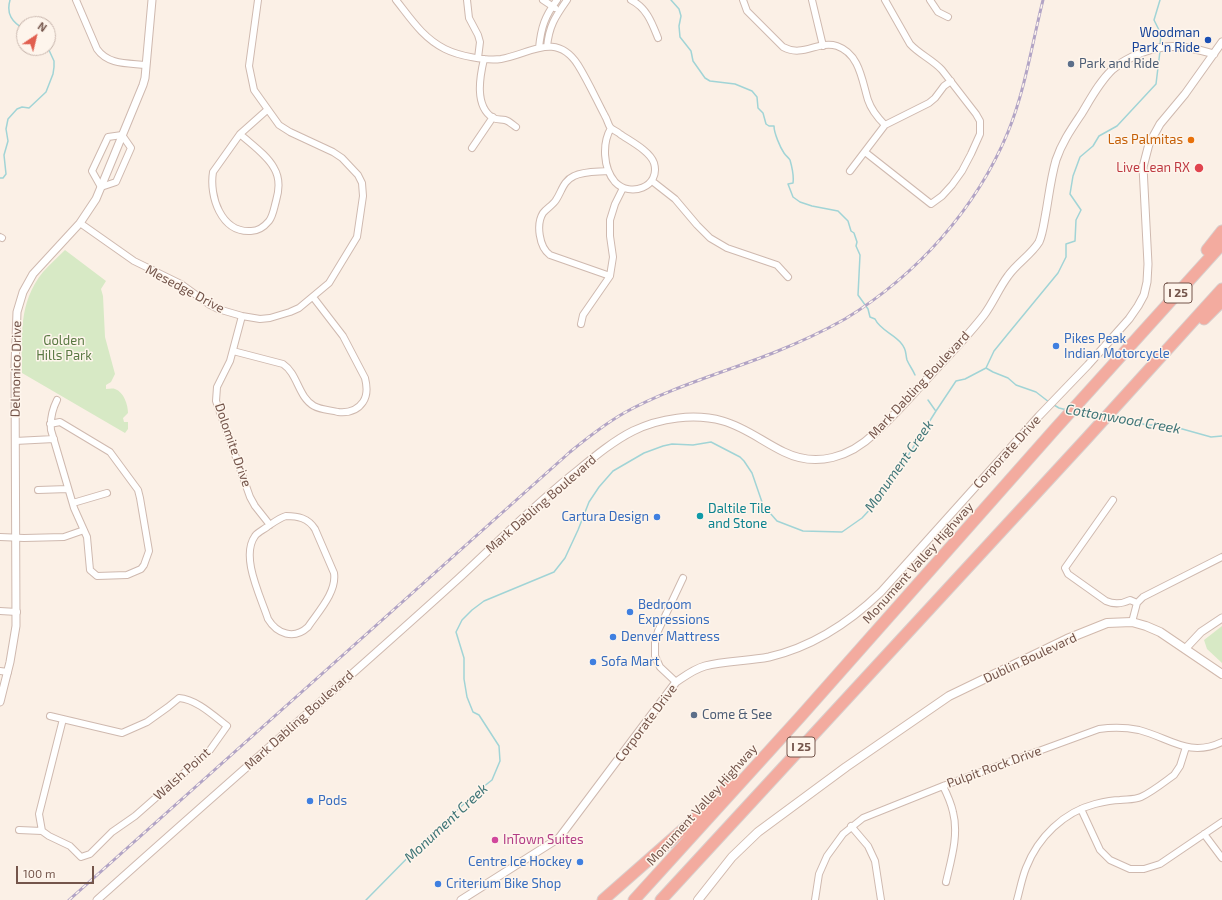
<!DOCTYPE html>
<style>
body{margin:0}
#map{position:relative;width:1222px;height:900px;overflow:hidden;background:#fbf0e6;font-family:"Exo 2",sans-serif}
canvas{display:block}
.north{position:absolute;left:16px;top:16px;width:40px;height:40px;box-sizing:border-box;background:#fef5ec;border:1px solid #c7b5ac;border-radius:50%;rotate:35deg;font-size:11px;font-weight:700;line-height:16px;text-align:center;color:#74554b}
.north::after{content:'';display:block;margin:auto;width:14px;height:18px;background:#e15f4f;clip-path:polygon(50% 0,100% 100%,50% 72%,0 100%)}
.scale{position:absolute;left:16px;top:866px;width:78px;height:18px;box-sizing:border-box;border:2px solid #74554b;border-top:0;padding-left:5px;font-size:12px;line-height:14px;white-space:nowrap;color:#74554b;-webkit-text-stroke:3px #fef5ec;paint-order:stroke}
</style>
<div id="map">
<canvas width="1222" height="900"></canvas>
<div class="north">N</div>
<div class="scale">100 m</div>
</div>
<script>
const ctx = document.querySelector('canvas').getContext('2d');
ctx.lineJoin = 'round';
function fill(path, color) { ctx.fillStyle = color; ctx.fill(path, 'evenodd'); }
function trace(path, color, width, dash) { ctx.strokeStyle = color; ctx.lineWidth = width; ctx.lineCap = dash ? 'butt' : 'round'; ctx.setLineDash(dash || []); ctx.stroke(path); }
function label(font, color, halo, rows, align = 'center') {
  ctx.font = font + ' "Exo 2",sans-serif'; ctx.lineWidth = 3; ctx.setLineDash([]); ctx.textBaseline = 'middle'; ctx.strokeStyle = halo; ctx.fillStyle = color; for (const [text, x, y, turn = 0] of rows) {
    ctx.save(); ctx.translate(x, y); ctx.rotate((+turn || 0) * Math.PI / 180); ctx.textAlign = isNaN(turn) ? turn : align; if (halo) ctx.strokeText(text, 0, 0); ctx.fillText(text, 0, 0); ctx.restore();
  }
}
const green = new Path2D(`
 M65,250l41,31 -5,8 2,7 2,41 10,37 -4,8 -5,3v4c3,0 6,-1 9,0 9,3 13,16 13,24l-5,5 1,4h4v7l-3,4 -103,-60c0,-37 -4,-70 21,-101 7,-8 15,-15 22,-22z
 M1222,626v37l-15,-14 -3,-9z`);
const stream = new Path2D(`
 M10,0c-4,14 2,22 14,29
 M671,0l8,9 2,7 -2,10 1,11 11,14 2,10 12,17 5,3 25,3 17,7 5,6 1,11 5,5 3,11 3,2h5c0,7 6,21 10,27 2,3 5,5 6,7 2,7 4,16 3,23l-5,1 5,13 7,5 12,4 26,5 10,10 3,10 3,2 3,9 -1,4 4,9 -2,40 10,14 2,8 5,2c5,11 19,15 26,24 6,7 4,9 6,17 2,5 6,10 8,15
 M1160,0l-6,20 7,14 -1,11
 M0,178h3l3,-4 -2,-19 4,-14 -2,-12 2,-10 9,-10 5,-2 7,1 17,-16 7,-18 1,-7v-6l-6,-13
 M986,368l7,4 15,6 8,7 20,7 13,10
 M928,400l7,10
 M1054,405l5,3 8,2
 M1076,411l13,4 13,1
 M1114,416h6l26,9h22l43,12 11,-1
 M366,900l62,-63 50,-46 14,-11 8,-19 -1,-15 -20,-31 -6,-3 -6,-15 -3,-18v-21l-8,-26 6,-12 10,-10 12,-9 70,-29 11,-14 13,-28 11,-28 10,-15 14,-16 31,-18 19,-7 9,-2 21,1 18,-3 29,15 4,4 8,12 11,32 14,16 26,10 39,1 20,-14 12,-13 35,-51 27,-43 20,-30 9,-2 21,-11 8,-17 13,-16 51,-62 8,-16v-13l9,-3 1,-21 5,-10 -11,-16 3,-18 7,-19 13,-11 6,-10 18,-10 39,-42 4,-33`);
const minor = new Path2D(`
 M76,0l21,49c11,16 31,14 49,16
 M396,0c15,19 27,38 49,49 14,7 41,12 56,10 29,-5 55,-28 77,6 10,16 18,34 27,51 2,3 3,8 5,11 2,3 7,4 10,7 10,7 30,17 34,29 7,24 -24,35 -39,19 -12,-14 -13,-39 -4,-54
 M467,0l2,18 9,17 2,7 -2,16
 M543,0l12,8
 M631,0c16,8 21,23 27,38
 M743,0l4,11 36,36c20,11 35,-7 54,-1 23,8 25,35 31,54 3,9 10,18 17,25
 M812,0l11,46
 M930,0l8,12 10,5
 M547,47c2,-21 8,-30 20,-47
 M539,48c2,-21 6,-32 18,-48
 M484,59c-4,17 -10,47 9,59 4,2 8,1 12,2 4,1 8,5 11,7
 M240,134c11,10 27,21 34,34 6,10 5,23 2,33 -2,7 -3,15 -7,20 -5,6 -11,10 -18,10 -30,2 -42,-35 -38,-59l27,-38 27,-24
 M122,135l9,13 -15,34 -15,5 -9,-16 16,-34z
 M472,148l21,-31
 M865,152l66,52 11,-8 10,-11 10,-14 9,-17 9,-20v-13l-4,-7 -34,-44c-9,-10 -23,-16 -32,-26l-25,-44
 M608,171c-11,1 -24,0 -34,5 -11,5 -12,15 -18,24 -3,5 -9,8 -13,13 -7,11 -4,34 7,42l60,21
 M850,171l35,-46 44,-22 6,-5 9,-12 7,-5
 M652,181l23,18 22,26 13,13 17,10 50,17 11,12
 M80,223l54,38 47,23 29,21 8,4 24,7 18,3 10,-1 20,-6 9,-4 30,-25 28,-46 6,-41 -1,-13 -4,-8 -16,-17 -9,-6 -43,-20 -11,-7 -25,-35 -5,-24 9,-66
 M0,237l2,1
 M242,316l-12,45 -13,26 -1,14 34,96 5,9 15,19
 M581,324l2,-9 27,-39 3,-19 -3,-21v-16l5,-16 8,-16
 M233,351l50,13c15,10 15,33 31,42 7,4 17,4 24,6 10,1 19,-1 25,-10 5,-7 4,-16 2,-24l-22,-42 -30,-39
 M50,424l10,-2 50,30 28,38 2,8 9,53 -5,14 -3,4 -14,6 -30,1 -7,-6 -3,-33 -13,-29 -23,-78c-1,-11 1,-20 6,-30
 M15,441l39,-2
 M38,490l30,-1
 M1113,500l-48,68 3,6 38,27c9,4 16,3 24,-1l7,3
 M73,503l34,-10
 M286,516c12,0 22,2 29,13l19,44c3,19 -16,39 -26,54 -14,13 -31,7 -40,-8 -7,-22 -28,-62 -13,-83 3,-4 8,-6 12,-9 6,-4 12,-9 19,-11z
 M0,537l24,1 40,-1 20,-7
 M0,611l17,1
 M1132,622l5,-19 6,-6 79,-40
 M0,671l8,1
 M676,682l-16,-15 -5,-11v-14l3,-11 25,-53
 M943,786c4,8 8,17 10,26 6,23 -2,48 -7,70
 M1081,809l19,41 10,10 20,9h14l16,-5 62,-42
 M851,826l17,20 7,15 6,39
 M19,830l23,1 7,5 21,10 11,11 9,-3 22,-22 23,-16 75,-66 17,-24c-13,-10 -31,-27 -48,-28l-11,9 -21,15 -25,11 -72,-17
 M42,831l-3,-17 24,-95
 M1204,834l18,24
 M815,900l4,-26 8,-18 16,-22 20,-16 80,-32 156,-57c13,-2 26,-2 40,1 31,8 50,28 83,12
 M1017,900c3,-11 5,-22 9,-32 12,-31 38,-56 69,-64 8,-2 17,-4 25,-4 7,-1 14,0 21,-3 11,-5 22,-14 33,-22l6,-9 6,-19`);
const tertiary = new Path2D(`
 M1186,648l15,-16 21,-14
 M0,702l10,-40 6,-36 -1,-260 2,-54 6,-20 10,-18 47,-51 16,-24 5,-12 42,-102 2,-7 7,-78
 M97,900c120,-108 242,-213 361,-321 39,-36 77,-75 119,-108 17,-14 36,-30 56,-40 27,-13 61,-18 90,-10 22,6 40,21 61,31 33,16 66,5 91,-19 19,-17 36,-37 53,-55 19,-21 39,-41 56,-63 9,-12 15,-27 24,-39 9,-13 23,-21 31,-34 4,-9 5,-20 7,-30 3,-17 5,-35 10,-52 6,-18 16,-32 26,-47 9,-15 18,-32 31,-44 6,-5 13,-9 19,-12 29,-15 52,-12 82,-3
 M461,900l98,-62 117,-156c9,-6 18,-13 29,-16 19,-5 44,-5 64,-9 43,-10 81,-35 112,-65l158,-176 49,-51 41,-46 9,-13 6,-11 3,-13 1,-18 -5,-97 6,-23 11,-20 25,-30 37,-52`);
const secondary = new Path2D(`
 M698,900l34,-43 26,-25 88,-65 103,-71 118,-57 40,-16 25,-1 14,4 14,6 62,42`);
const motorway = new Path2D(`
 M1207,250l15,-19
 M1204,319l18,-18
 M603,900l83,-73 46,-44
 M634,900l167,-184 254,-287 167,-185
 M661,900l426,-462 135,-149`);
const rail = new Path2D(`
 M69,900l501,-448c17,-14 35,-28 54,-39 45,-25 101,-41 149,-60 25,-10 49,-21 72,-34 72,-44 131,-110 163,-187 17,-42 24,-88 35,-132`);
const markers = [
 [1208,40,4,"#1a4fb4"],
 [1071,64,4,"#5c6f8a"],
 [1191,140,4,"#e8710a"],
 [1199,168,5,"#e0444e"],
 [1056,346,4,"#3f7fe0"],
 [700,516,4,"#0f9aa8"],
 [657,517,4,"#3f7fe0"],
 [630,612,4,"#3f7fe0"],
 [613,637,4,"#3f7fe0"],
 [593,662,4,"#3f7fe0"],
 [694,715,4,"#5c6f8a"],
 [310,801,4,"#3f7fe0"],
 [495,840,4,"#d1479c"],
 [580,862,4,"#3f7fe0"],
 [438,884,4,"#3f7fe0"]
];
const shields = [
 [1178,293,28],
 [801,747,28]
];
const shieldNames = [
 ["I 25",1178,293],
 ["I 25",801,747]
];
const transitNames = [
 ["Woodman",1200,33],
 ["Park 'n Ride",1200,48]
];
const serviceNames = [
 ["Park and Ride",1079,64],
 ["Come & See",702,715]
];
const foodNames = [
 ["Las Palmitas",1183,140]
];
const healthNames = [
 ["Live Lean RX",1190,168]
];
const streetNames = [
 ["Mesedge Drive",185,289,28],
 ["Delmonico Drive",16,369,-89],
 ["Mark Dabling Boulevard",919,385,-47],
 ["Dolomite Drive",233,445,71],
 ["Corporate Drive",1007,452,-48],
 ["Mark Dabling Boulevard",541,504,-41],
 ["Monument Valley Highway",918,563,-48],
 ["Dublin Boulevard",1030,658,-25],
 ["Mark Dabling Boulevard",299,720,-42],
 ["Corporate Drive",646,723,-53],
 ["Pulpit Rock Drive",994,767,-20],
 ["Walsh Point",182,774,-42],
 ["Monument Valley Highway",702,805,-48]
];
const shopNames = [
 ["Pikes Peak",1064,339],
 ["Indian Motorcycle",1064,354],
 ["Cartura Design",649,517,"right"],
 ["Bedroom",638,605],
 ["Expressions",638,620],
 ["Denver Mattress",621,637],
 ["Sofa Mart",601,662],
 ["Pods",318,801],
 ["Centre Ice Hockey",572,862,"right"],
 ["Criterium Bike Shop",446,884]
];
const parkNames = [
 ["Golden",64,341],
 ["Hills Park",64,356]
];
const cultureNames = [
 ["Daltile Tile",708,509],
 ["and Stone",708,524]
];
const hotelNames = [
 ["InTown Suites",503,840]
];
const waterNames = [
 ["Cottonwood Creek",1123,419,10],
 ["Monument Creek",899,466,-55],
 ["Monument Creek",446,823,-43]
];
fill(green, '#d7e9c5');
trace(stream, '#a1d4d6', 1.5);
trace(minor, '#cfb9af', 8);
trace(tertiary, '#cfb9af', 9);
trace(secondary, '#d1b9ad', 10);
trace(motorway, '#d8cfcd', 13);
trace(minor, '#fff', 6);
trace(tertiary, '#fff', 7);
trace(secondary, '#fff', 8);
trace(motorway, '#f3ab9f', 11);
trace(rail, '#b2a4c5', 3);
trace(rail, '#fef5ec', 1.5, [4.5]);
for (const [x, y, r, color] of markers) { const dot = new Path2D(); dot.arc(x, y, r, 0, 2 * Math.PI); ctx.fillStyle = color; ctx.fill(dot); trace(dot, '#fef5ec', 1.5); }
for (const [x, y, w] of shields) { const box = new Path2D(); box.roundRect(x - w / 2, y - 10, w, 20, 3); ctx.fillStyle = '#fef5ec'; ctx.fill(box); trace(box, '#74554b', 1); }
label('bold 12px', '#74554b', null, shieldNames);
label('13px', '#164399', '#fef5ec', transitNames, 'right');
label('13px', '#4e5e75', '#fef5ec', serviceNames, 'left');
label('13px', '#c56008', '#fef5ec', foodNames, 'right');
label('13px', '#be3a42', '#fef5ec', healthNames, 'right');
label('13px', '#74554b', '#fef5ec', streetNames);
label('13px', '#366cbe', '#fef5ec', shopNames, 'left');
label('13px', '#5a7943', '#fef5ec', parkNames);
label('13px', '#0d838f', '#fef5ec', cultureNames, 'left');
label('13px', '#b23c85', '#fef5ec', hotelNames, 'left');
label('italic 14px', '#407678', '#fef5ec', waterNames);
</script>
